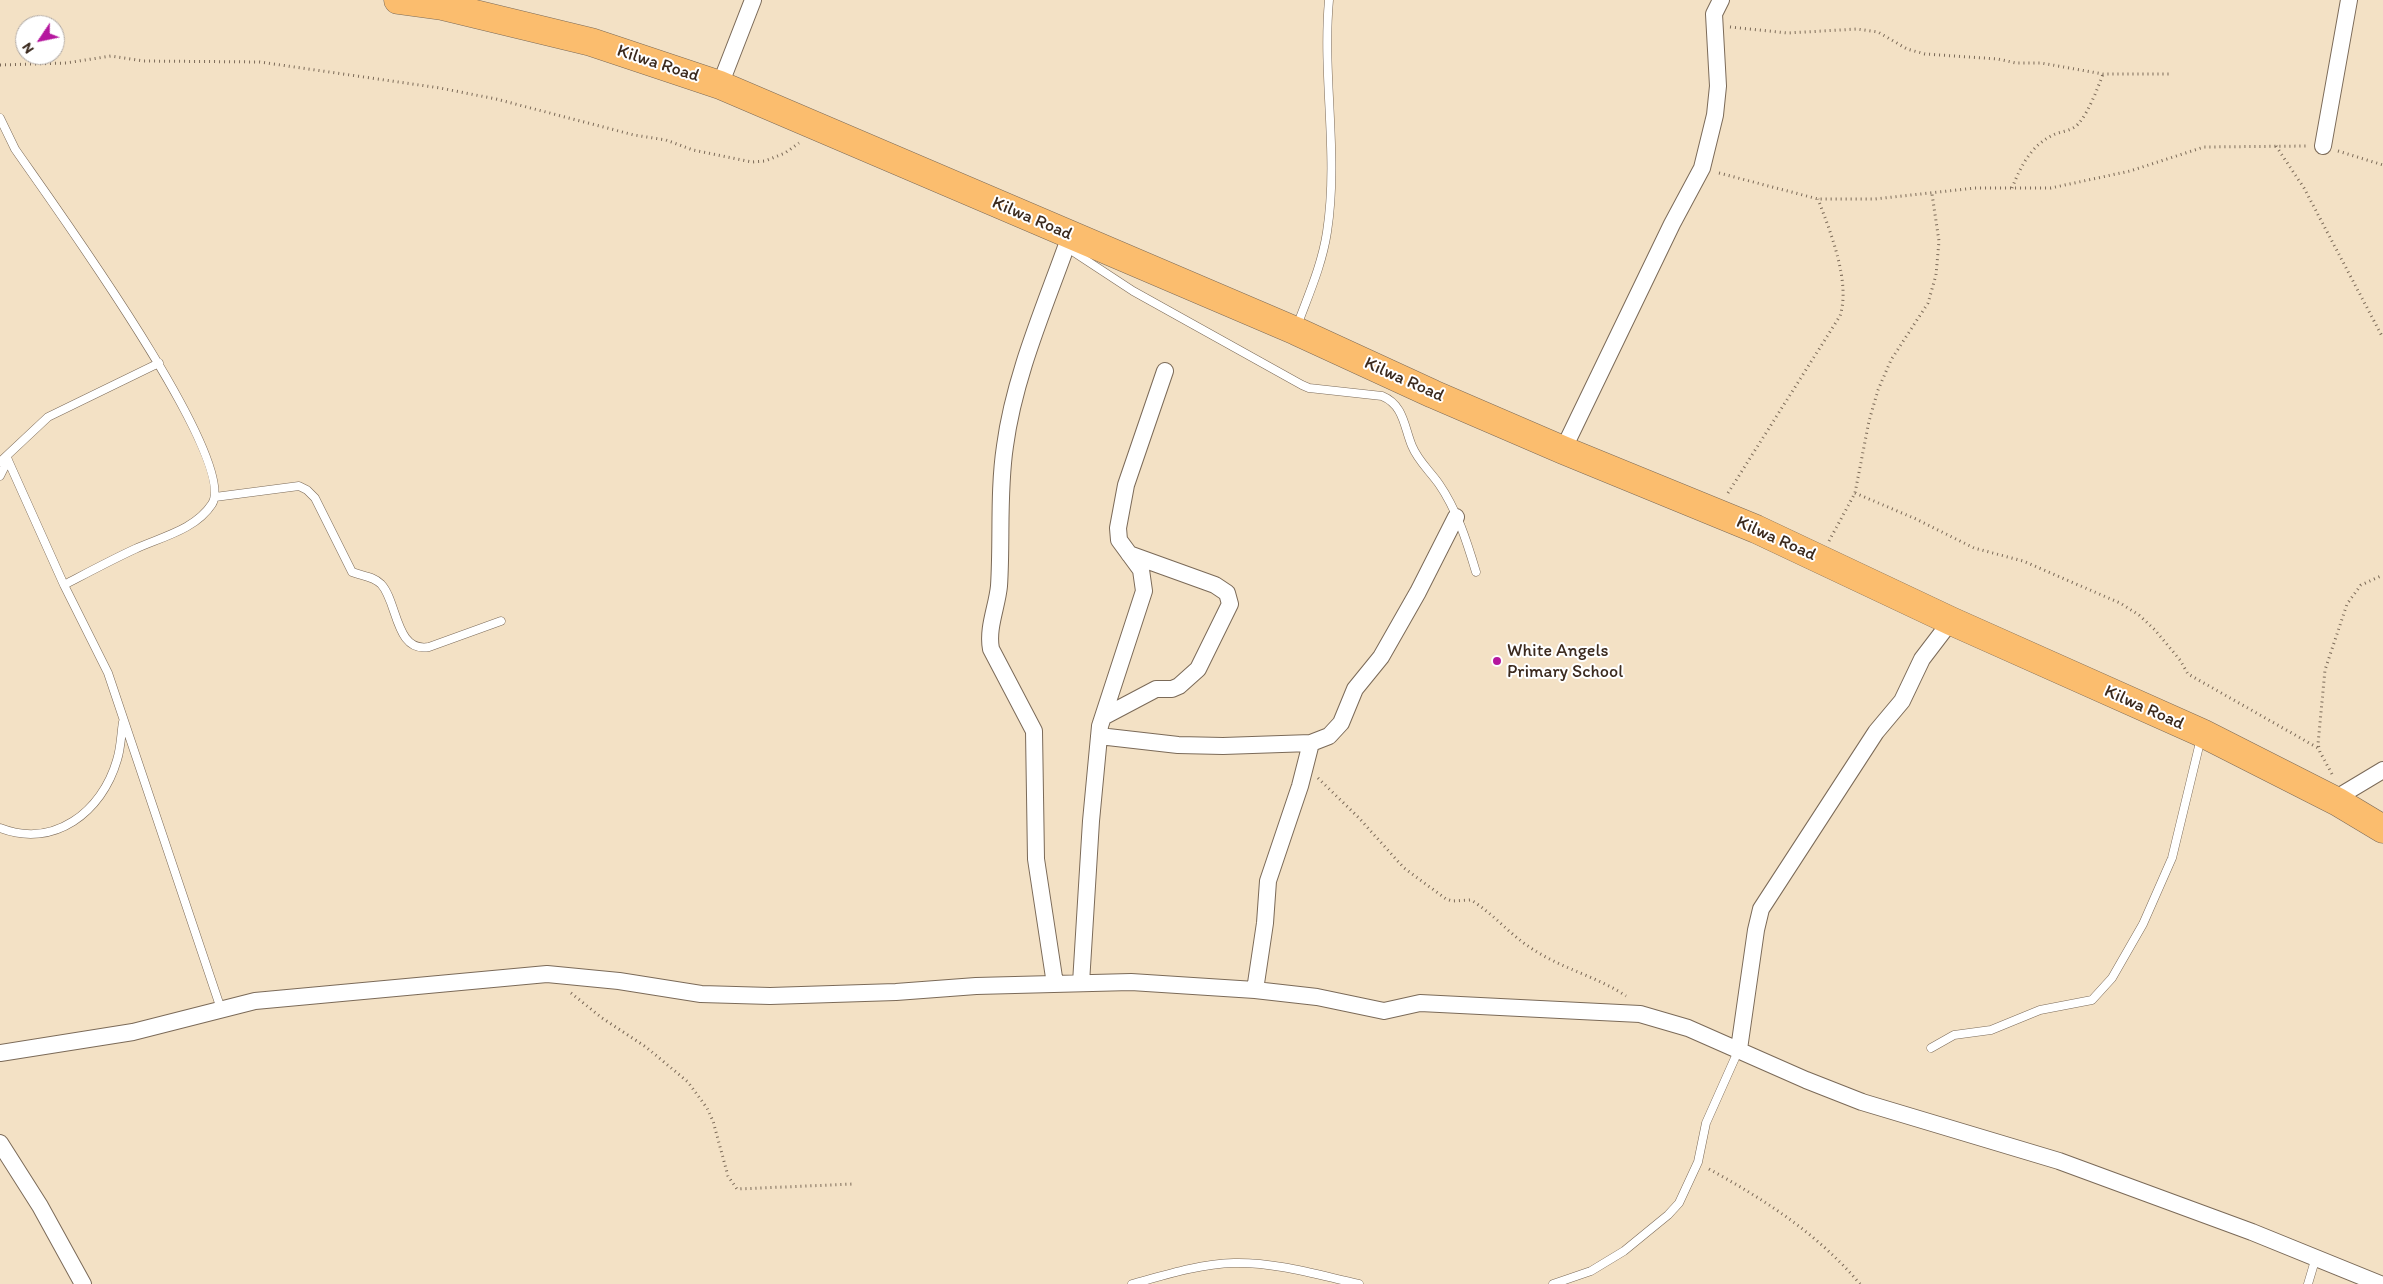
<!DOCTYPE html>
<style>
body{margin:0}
#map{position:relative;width:2383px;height:1284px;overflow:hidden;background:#f3e1c5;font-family:Itim,sans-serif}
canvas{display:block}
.north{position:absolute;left:15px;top:15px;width:50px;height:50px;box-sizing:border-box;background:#fff;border:1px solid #b1aaa5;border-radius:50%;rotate:236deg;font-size:14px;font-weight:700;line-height:20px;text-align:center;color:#3b2a1e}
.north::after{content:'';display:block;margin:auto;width:18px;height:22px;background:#b5179e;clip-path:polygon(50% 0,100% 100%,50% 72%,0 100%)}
</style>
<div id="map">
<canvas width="2383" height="1284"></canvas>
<div class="north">N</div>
</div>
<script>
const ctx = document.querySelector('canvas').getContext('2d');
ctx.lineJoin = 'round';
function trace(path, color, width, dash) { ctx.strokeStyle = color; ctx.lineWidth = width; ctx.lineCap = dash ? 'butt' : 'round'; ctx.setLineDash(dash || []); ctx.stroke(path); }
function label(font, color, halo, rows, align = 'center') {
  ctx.font = font + ' Itim,sans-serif'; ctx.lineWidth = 4; ctx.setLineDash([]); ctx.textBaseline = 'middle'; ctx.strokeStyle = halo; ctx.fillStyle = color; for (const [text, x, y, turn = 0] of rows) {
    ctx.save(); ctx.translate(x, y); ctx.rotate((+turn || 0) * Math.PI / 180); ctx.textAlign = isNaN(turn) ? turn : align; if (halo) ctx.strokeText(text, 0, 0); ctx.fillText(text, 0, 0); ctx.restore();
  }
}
const path = new Path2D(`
 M1730,27l58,6 69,-4 21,3 29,17 18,5 73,5 18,4h25l62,11h67
 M0,65l66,-2 45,-7 33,5 116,1 180,26 56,11 138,36 32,5 27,10 59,12 13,-1 20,-8 14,-10
 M2276,146l28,42 79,150
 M2338,151l45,14
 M1719,173l99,26h57l100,-11h76l79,-17 74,-24 104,-1
 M2012,188c8,-20 18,-41 39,-52 8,-5 21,-4 28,-13 10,-12 18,-33 24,-49
 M1728,493l112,-177c11,-34 -10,-85 -22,-117
 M1855,493l61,26 58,29 49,13 97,42 19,12 16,15 25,30 8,14 130,74
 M1829,541l26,-48 14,-72 9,-31 13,-30 37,-57 8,-28 3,-34 -7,-47
 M2332,774l-12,-22 -2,-8 7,-74 22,-66 14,-19 22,-10
 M1318,778l41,40 45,50 42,31 6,2 19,-1c23,14 40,36 63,50 29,19 64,27 92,46
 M571,993l31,25 44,29 42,35 19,26 6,13 15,55 9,13 117,-5
 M1709,1169c56,31 109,65 151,115`);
const service = new Path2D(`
 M0,118l15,31c33,48 225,311 197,355 -17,26 -51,33 -77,45 -24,11 -48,24 -71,36
 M1066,247l67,44 169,94 7,3 73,8c22,9 22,31 30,50 6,15 18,25 27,38 18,26 28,58 37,88
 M1297,326c11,-30 25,-61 30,-94 12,-77 -5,-155 2,-232
 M7,458l57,127 44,88 113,336
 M0,462l48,-45 111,-54
 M0,476l8,-16
 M215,497l84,-11 8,4 8,8 37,74c10,4 21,4 29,12 17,18 14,69 48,63l72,-26
 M0,828c54,21 102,-16 117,-68 4,-12 4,-26 6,-38
 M1931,1048l23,-13 37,-5 49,-20 52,-10 20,-22 31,-54 29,-66 29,-120
 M1132,1284c33,-9 67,-20 102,-21 42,-1 84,12 125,21
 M1553,1284l38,-13 33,-20 44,-36 11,-12 19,-41 8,-39 33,-74
 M2308,1284l8,-27`);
const minor = new Path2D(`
 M720,85l33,-85
 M2323,146l26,-146
 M1563,450l109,-226 30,-56 13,-53 3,-29 -4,-72 7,-14
 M1103,717l53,-28h16l7,-3 19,-17 32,-65 -3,-11 -12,-8 -86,-31
 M1099,736l79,9 45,1 88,-3 18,-7 12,-13 14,-34 26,-32 37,-65 38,-75
 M2338,802l5,-8 40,-24
 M1081,983l10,-162 9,-95 44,-135 -3,-21 -22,-30 -1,-12 8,-43 39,-114
 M1055,984l-19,-125 -2,-128 -43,-82c-4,-21 6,-42 8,-63 3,-46 -1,-94 6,-140 9,-68 38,-135 61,-199l6,-12
 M1255,990l10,-67 3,-42 32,-95 11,-43
 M1739,1049l17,-119 5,-21 115,-177 26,-31 20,-42 29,-38
 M0,1053l133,-21 122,-31 292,-27 72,7 82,13 69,2 126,-4 80,-6 155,-4 124,8 62,7 67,14 36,-8 220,11 48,14 118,52 56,22 197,59 193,71 128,52
 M0,1143l40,63 43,78`);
const trunk = new Path2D(`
 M398,0l44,6 149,36 129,43 576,246 137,63 130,56 193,79 195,92 251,112 136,69 45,27`);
const markers = [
 [1497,661,5,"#b5179e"]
];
const streetNames = [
 ["Kilwa Road",658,64,18],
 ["Kilwa Road",1032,219,23],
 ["Kilwa Road",1404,380,24],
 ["Kilwa Road",1776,539,24],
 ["Kilwa Road",2144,708,24]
];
const poiNames = [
 ["White Angels",1507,651],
 ["Primary School",1507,672]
];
trace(service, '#7b6a58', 9);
trace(minor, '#7b6a58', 18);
trace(trunk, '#7b6a58', 29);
trace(path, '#7b6a58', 3, [1, 4]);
trace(service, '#fff', 8);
trace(minor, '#fff', 16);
trace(trunk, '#fbbd6e', 28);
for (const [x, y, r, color] of markers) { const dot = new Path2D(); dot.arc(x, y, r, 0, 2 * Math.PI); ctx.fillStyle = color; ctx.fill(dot); trace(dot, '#fff', 2); }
label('18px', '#3b2a1e', '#fff', streetNames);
label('18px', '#3b2a1e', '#fff', poiNames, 'left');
</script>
